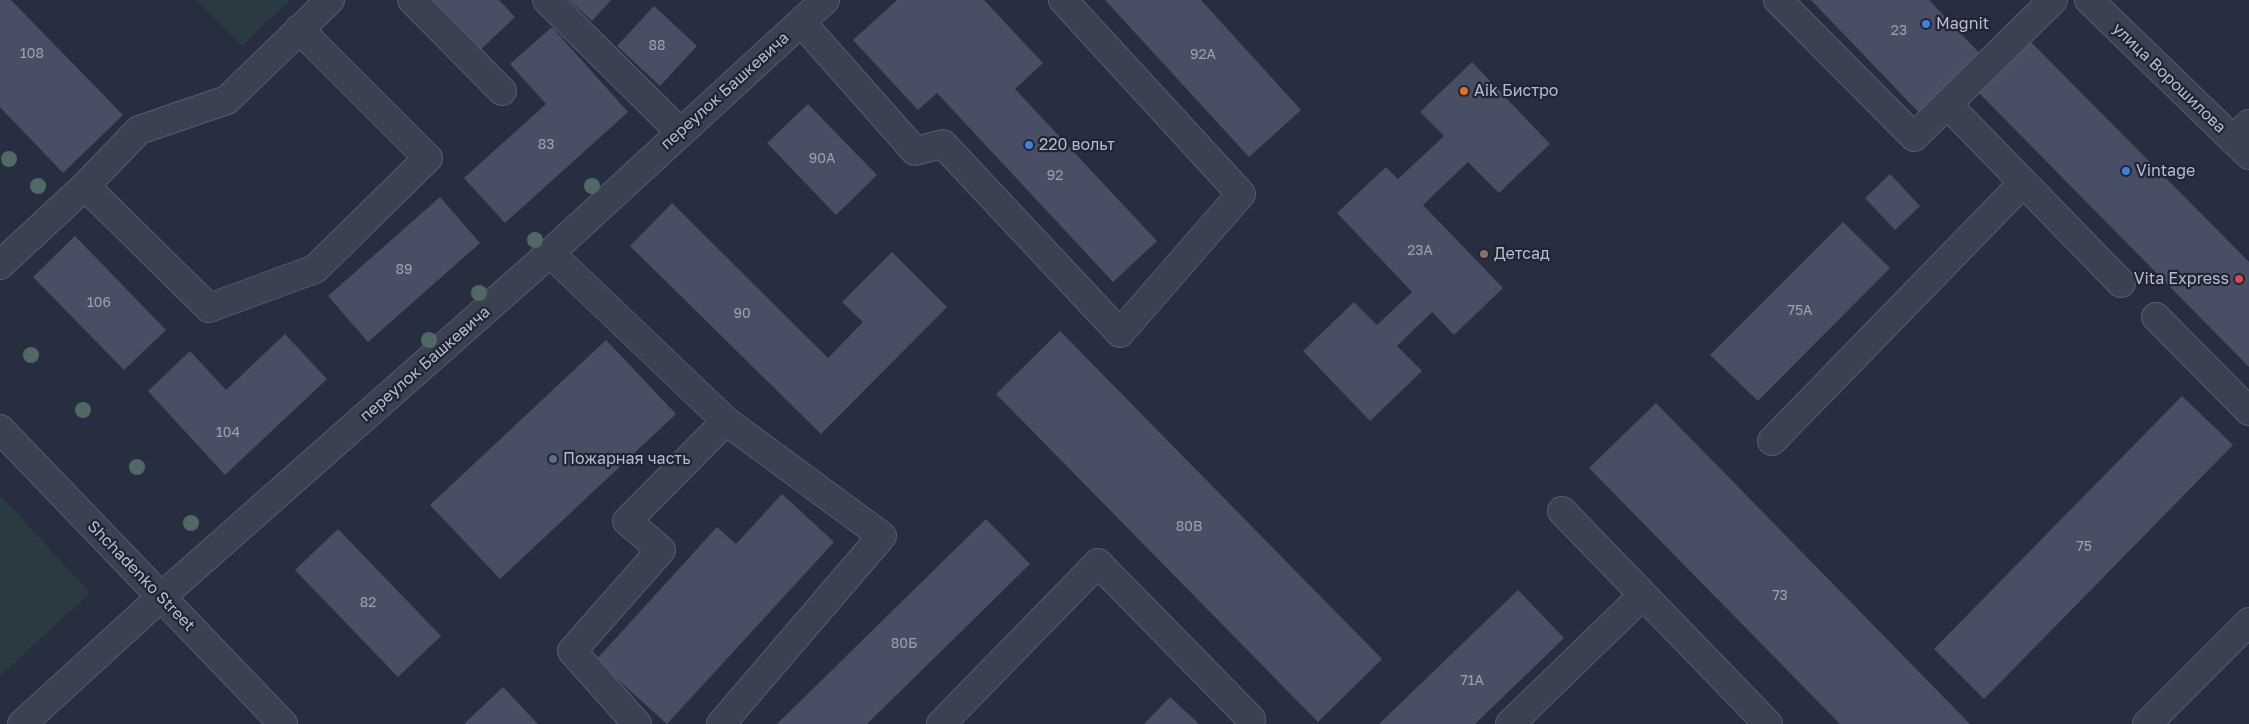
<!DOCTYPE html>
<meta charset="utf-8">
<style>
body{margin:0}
canvas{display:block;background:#272e40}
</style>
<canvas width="2249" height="724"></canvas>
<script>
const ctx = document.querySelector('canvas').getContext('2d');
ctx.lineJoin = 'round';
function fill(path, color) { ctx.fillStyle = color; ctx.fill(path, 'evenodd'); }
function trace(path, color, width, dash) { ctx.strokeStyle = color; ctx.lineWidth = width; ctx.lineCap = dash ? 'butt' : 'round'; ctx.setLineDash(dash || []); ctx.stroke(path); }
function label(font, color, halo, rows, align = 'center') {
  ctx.font = font + ' "Golos Text",sans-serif'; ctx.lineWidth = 4.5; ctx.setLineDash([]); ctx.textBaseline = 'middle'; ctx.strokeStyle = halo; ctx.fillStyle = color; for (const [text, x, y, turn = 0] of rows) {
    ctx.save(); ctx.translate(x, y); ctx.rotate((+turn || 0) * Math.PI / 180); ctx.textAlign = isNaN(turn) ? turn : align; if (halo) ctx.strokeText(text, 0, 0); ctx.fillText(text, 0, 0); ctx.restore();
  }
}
const green = new Path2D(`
 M196,0h94l-48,46z
 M0,495l90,98 -90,83z`);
const building = new Path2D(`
 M0,0h11l112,115 -60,58 -63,-66z
 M425,0h74l16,17 -39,37z
 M569,0h42l-19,21z
 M897,0h87l59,63 -28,26 142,152 -44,41 -176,-189 -19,17 -65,-70z
 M1105,0h96l100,110 -52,47z
 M1811,0h118l59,62 -62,58z
 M654,6l43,40 -37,40 -43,-40z
 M552,27l76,85 -123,111 -41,-45 82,-74 -36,-40z
 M2030,41l219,221v105l-271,-275z
 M1472,62l78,82 -51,49 -31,-31 -45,43 80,83 -49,47 -22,-23 -35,34 25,25 -52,50 -67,-70 51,-49 23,23 35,-33 -75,-79 49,-46 12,12 46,-43 -24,-24z
 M808,104l69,71 -41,40 -69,-72z
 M1890,174l30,32 -25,24 -30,-32z
 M440,197l40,46 -112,99 -40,-46z
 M672,203l156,155 35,-36 -21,-20 50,-50 55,55 -126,127 -191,-188z
 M1843,222l47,46 -132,133 -48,-46z
 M75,236l91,94 -42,40 -91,-93z
 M1060,331l322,328 -64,63 -322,-328z
 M285,334l42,45 -102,96 -77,-84 42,-40 36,39z
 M606,340l70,74 -176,165 -70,-74z
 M2182,396l51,49 -249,254 -50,-50z
 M1656,403l314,321h-130l-251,-256z
 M782,494l52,48 -167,182 -71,-64 121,-133 19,17z
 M986,519l44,45 -163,160h-90z
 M338,529l103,107 -43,41 -103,-107z
 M1518,590l46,48 -89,86h-96z
 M503,687l35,37h-74z
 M1170,697l29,27h-55z`);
const minor = new Path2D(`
 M412,0l90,91
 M547,0l133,132
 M1778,0l136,137 139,-137
 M2089,0l160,155
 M801,22l114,129 28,-7 177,189 121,-139 -178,-194
 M1947,104l174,179
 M2233,140l16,-16
 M85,186l124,122 106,-39 113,-111 -129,-129
 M550,253l176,168 156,115 -161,188
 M0,265l85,-79 54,-56 88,-30 103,-100
 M2156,317l93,94
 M0,429l283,295
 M1772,441l251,-258
 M1562,511l206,213
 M22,724l139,-127 389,-344 275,-253
 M637,724l-65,-73 89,-101 -34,-29 99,-100
 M941,724l157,-161 153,156
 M1510,724l133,-129
 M2147,724l102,-102`);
const trees = [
 [9,159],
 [38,186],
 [592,186],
 [535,240],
 [479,293],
 [429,340],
 [31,355],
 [83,410],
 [137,467],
 [191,523]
];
const markers = [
 [1926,24,5,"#3f7fe0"],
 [1464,91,5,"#e8710a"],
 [1029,145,5,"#3f7fe0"],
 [2126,171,5,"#3f7fe0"],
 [1484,254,5,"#8d6e63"],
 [2239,279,5,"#e0444e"],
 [553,459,5,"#5c6f8a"]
];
const numberNames = [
 ["23",1899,31],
 ["88",657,46],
 ["108",32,54],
 ["92А",1203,55],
 ["83",546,145],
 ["90А",822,159],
 ["92",1055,176],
 ["23А",1420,251],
 ["89",404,270],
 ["106",99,303],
 ["75А",1800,311],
 ["90",742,314],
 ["104",228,433],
 ["80В",1189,527],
 ["75",2084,547],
 ["73",1780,596],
 ["82",368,603],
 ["80Б",904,644],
 ["71А",1472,681]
];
const poiNames = [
 ["Magnit",1936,24],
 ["Aik Бистро",1474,91],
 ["220 вольт",1039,145],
 ["Vintage",2136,171],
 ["Детсад",1494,254],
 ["Vita Express",2229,279,"right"],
 ["Пожарная часть",563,459]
];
const streetNames = [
 ["улица Ворошилова",2169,78,44],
 ["переулок Башкевича",725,91,-42],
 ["переулок Башкевича",425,364,-41],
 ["Shchadenko Street",141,576,46]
];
fill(green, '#293b41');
fill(building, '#484f64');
trace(minor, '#565c6a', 30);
trace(minor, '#3b4150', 28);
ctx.fillStyle = '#4f6963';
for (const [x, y] of trees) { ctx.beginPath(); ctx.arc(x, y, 8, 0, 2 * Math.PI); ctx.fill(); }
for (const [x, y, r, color] of markers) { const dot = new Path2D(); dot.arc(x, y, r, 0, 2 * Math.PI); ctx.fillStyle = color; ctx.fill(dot); trace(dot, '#202535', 2); }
label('14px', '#9ca1b0', null, numberNames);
label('16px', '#b8bcca', '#202535', poiNames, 'left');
label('16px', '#b8bcca', '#202535', streetNames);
</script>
